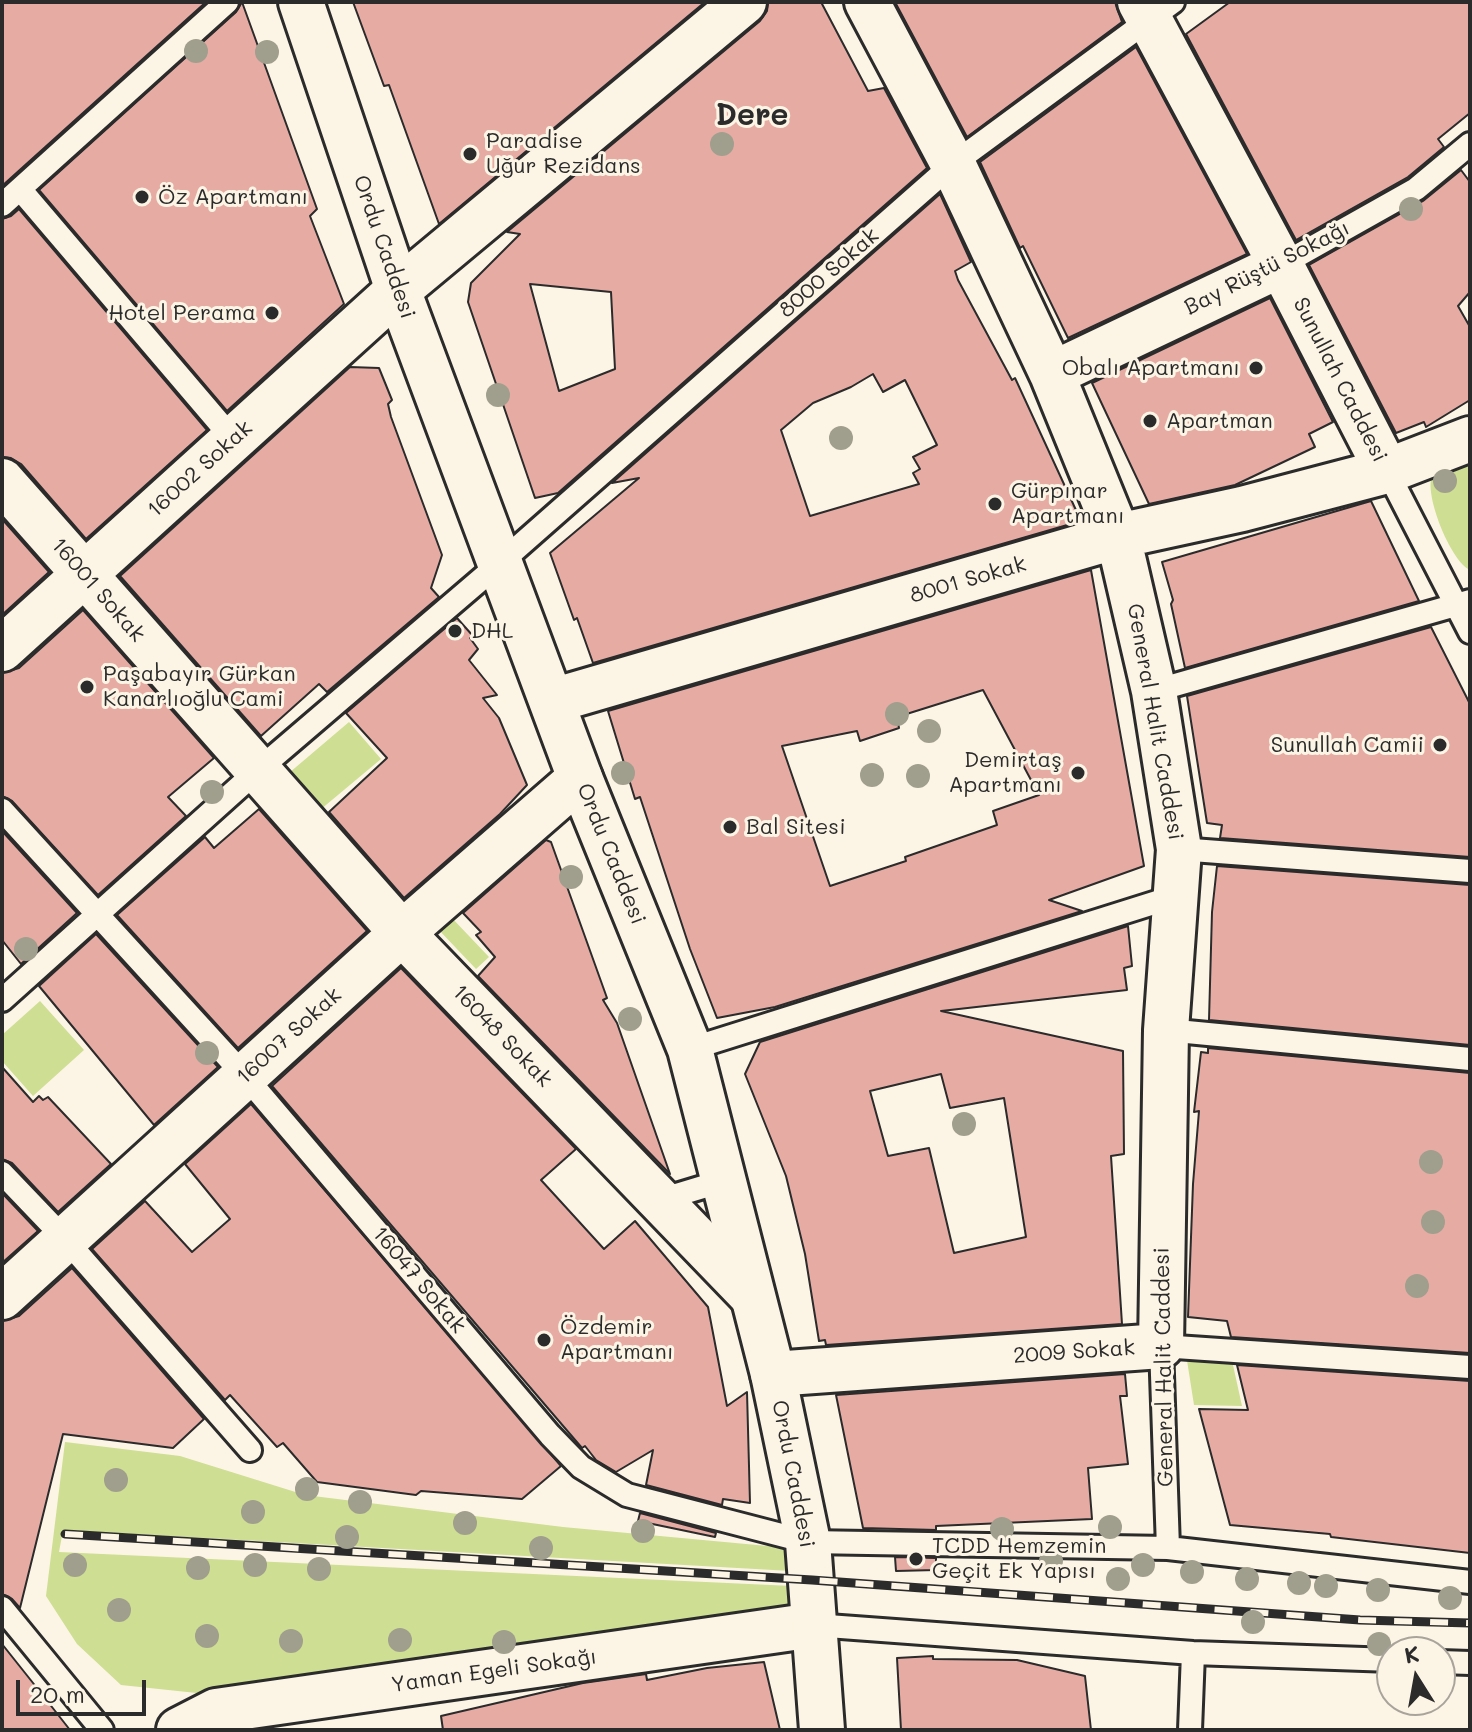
<!DOCTYPE html>
<meta charset="utf-8">
<style>
body{margin:0}
#map{position:relative;width:1472px;height:1732px;overflow:hidden;background:#fcf5e5;font-family:Mali,sans-serif}
canvas{display:block}
.frame{position:absolute;inset:0;border:4px solid #2b2b2b;pointer-events:none}
.north{position:absolute;left:1376px;top:1636px;width:80px;height:80px;box-sizing:border-box;background:#fcf5e5;border:2px solid #a8a49b;border-radius:50%;rotate:349deg;font-size:22px;font-weight:700;line-height:32px;text-align:center;color:#2b2b2b}
.north::after{content:'';display:block;margin:auto;width:28px;height:36px;background:#2b2b2b;clip-path:polygon(50% 0,100% 100%,50% 72%,0 100%)}
.scale{position:absolute;left:16px;top:1680px;width:130px;height:36px;box-sizing:border-box;border:4px solid #2b2b2b;border-top:0;padding-left:10px;font-size:24px;line-height:28px;white-space:nowrap;color:#2b2b2b;-webkit-text-stroke:6px #fcf5e5;paint-order:stroke}
</style>
<div id="map">
<canvas width="1472" height="1732"></canvas>
<div class="frame"></div>
<div class="north">K</div>
<div class="scale">20 m</div>
</div>
<script>
const ctx = document.querySelector('canvas').getContext('2d');
ctx.lineJoin = 'round';
function fill(path, color) { ctx.fillStyle = color; ctx.fill(path, 'evenodd'); }
function trace(path, color, width, dash) { ctx.strokeStyle = color; ctx.lineWidth = width; ctx.lineCap = dash ? 'butt' : 'round'; ctx.setLineDash(dash || []); ctx.stroke(path); }
function label(font, color, halo, rows, align = 'center') {
  ctx.font = font + ' Mali,sans-serif'; ctx.lineWidth = 6; ctx.setLineDash([]); ctx.textBaseline = 'middle'; ctx.strokeStyle = halo; ctx.fillStyle = color; for (const [text, x, y, turn = 0] of rows) {
    ctx.save(); ctx.translate(x, y); ctx.rotate((+turn || 0) * Math.PI / 180); ctx.textAlign = isNaN(turn) ? turn : align; if (halo) ctx.strokeText(text, 0, 0); ctx.fillText(text, 0, 0); ctx.restore();
  }
}
const green = new Path2D(`
 M1470,460v110c-19,-9 -43,-69 -39,-90l22,-17z
 M349,722l32,37 -61,51 -31,-37z
 M450,916l39,41 -13,12 -39,-41z
 M40,1001l44,49 -51,46 -31,-35v-26z
 M1186,1354l45,2 11,50 -48,-1z
 M65,1442l115,14 125,39 258,32 226,21 2,23 -728,-41 -4,22 733,34 3,29 -551,83 -123,-13 -44,-41 -31,-48z`);
const building = new Path2D(`
 M2,2h204l-204,184z
 M242,2l75,207 -7,7 34,88 -117,107 -188,-221 197,-178z
 M353,2h352l-266,222 -50,-139 -5,1z
 M768,2h53l47,89 16,-3 43,80 -369,325 -23,5 -67,-196 3,-19 49,-49 -13,-2 253,-211 7,-10zM530,284l81,8 4,77 -56,22z
 M895,2h220l7,20 -155,115z
 M1230,2h240v111l-32,26 6,8 -36,30 -112,63 -110,-206z
 M1136,47l111,207 -179,84 -45,-92 -3,2 -40,-86z
 M1461,170l9,12v110l-12,14 12,21v73l-44,27 -2,-5 -28,11 -87,-168 114,-64z
 M940,194l31,68 -16,9 3,9 54,100 3,-2 66,143 -488,142 -16,-45 -3,2 -24,-67 89,-75 -27,5zM873,374l10,18 22,-12 32,65 -24,12 7,12 -7,4 6,11 -109,32 -29,-86 32,-27 38,-16z
 M19,209l188,221 -121,109 -65,-75 -10,-6 -9,-1v-238l9,-3z
 M1270,298l63,124 -24,12 6,13 -80,38 -86,19 -57,-121z
 M350,367l29,1 13,32 -4,4 3,13 51,138 -11,33 8,9 -112,95 -8,-8 -58,52 -141,-160z
 M1371,501l48,100 -234,67 -14,-64 2,-4 -11,-38z
 M2,519l47,53 -47,43z
 M1091,570l53,296 -95,34 33,11 -307,96 -58,11 -27,-69 -50,-152 -5,2 -27,-88zM983,690l56,105 -46,16 4,14 -92,32 1,4 -76,25 -48,-140 75,-15 3,10 39,-13 -2,-11z
 M83,610l131,148 -46,39 18,19 -88,79 -86,-94 -10,-5v-123l17,-5z
 M457,618l16,18 -3,2 8,11 -9,11 28,35 -14,3 16,20 28,67 -27,29 -96,84 -75,-86 58,-54 -41,-45z
 M1431,627l39,77v153l-250,-19 2,-13 -15,-2 -20,-127z
 M259,809l108,122 -129,117 -121,-133 88,-78 9,11z
 M2,831l75,82 -56,51 -19,-24z
 M546,840l5,2 56,156 -4,2 14,23 53,151 -192,-198 17,-19 -19,-22 5,-3 -18,-19z
 M1217,866l253,19v160l-261,-25 3,-108z
 M1128,926l4,40 -8,2 3,22 -186,21 182,40 1,103 -13,2 11,168 -296,21 -1,-5 -6,1 -14,-87 -19,-78 -41,-102 15,-32zM941,1074l9,34 54,-10 22,139 -72,16 -25,-105 -41,8 -18,-65z
 M96,934l122,133 -64,58 -115,-139z
 M401,968l175,181 -35,31 63,69 31,-28 73,86 19,99 20,-14 3,111 -27,-4 -1,6 -76,-20 7,-35 -37,22 -20,-12 -11,-14 -3,2 -310,-362z
 M1208,1048l262,25v280l-239,-16 -4,-16 -39,-4 5,-133 6,-73 -5,1 7,-60 7,1z
 M2,1067l31,35 6,-6 4,4 5,-3 63,67 -53,48 -46,-49 -10,-4z
 M251,1104l310,362 -39,33 -101,-8 -5,4 -99,-13 -34,-39 -6,4 -47,-52 -5,5 -133,-151 53,-48 47,51 38,-33 -45,-55z
 M2,1193l36,38 -36,32z
 M72,1268l132,151 -31,29 -110,-14 -43,174 -8,-9 -10,-5v-273l17,-5z
 M1237,1365l233,16v172l-139,-16 -1,-3 -100,-9 -31,-116 49,1z
 M1125,1374l2,22h-7l8,68 -40,4 4,51 -156,7v4l-73,-2 -27,-133z
 M640,1513l76,20 -1,4 -77,-16z
 M895,1557l41,1v12l-40,1z
 M2,1644l39,49 29,37h-68z
 M933,1656v3l84,1 68,16 6,54h-190l-4,-72z
 M764,1662l16,68h-337l-2,-14 142,-33 63,-9 1,6 60,-12z`);
const lane = new Path2D(`
 M20,189l213,250
 M2,205l225,-203
 M1281,265l135,-76 54,-45
 M1387,471l83,161
 M1154,691l316,-90
 M2,810l243,266 305,359 31,32 46,28 181,47 360,6 302,34
 M1179,849l291,22
 M2,1000l255,-229 243,-208 453,-399 220,-162
 M1166,1030l304,29
 M690,1049l486,-153
 M2,1173l64,67 184,210
 M660,1200l66,-20
 M1168,1548l-7,-202 309,21
 M2,1608l100,122
 M814,1625l379,28 199,7
 M1440,1662l30,1
 M1190,1730l3,-77`);
const street = new Path2D(`
 M1140,2l141,263 106,206
 M1052,374l229,-109
 M2,481l400,452 350,363
 M2,649l396,-359 346,-288
 M552,701l566,-165 124,-27 145,-38 83,-32
 M2,1297l400,-364 178,-155
 M773,1374l388,-28 5,-316 13,-181 -25,-158 -36,-155 -66,-162 -99,-210 -86,-162
 M179,1730l37,-19 598,-86`);
const primary = new Path2D(`
 M301,2l97,288 182,488 110,271 83,325 35,168 14,188`);
const rail = new Path2D(`
 M65,1534l747,46 548,40 110,3`);
const trees = [
 [196,51],
 [267,52],
 [722,144],
 [1411,209],
 [498,395],
 [841,438],
 [1445,481],
 [897,714],
 [929,731],
 [623,773],
 [872,775],
 [918,776],
 [212,792],
 [571,877],
 [26,949],
 [630,1019],
 [207,1053],
 [964,1124],
 [1431,1162],
 [1433,1222],
 [1417,1286],
 [116,1480],
 [307,1489],
 [360,1502],
 [253,1512],
 [465,1523],
 [1110,1527],
 [1002,1529],
 [643,1531],
 [347,1537],
 [541,1548],
 [1051,1561],
 [75,1565],
 [255,1565],
 [1143,1565],
 [198,1568],
 [319,1569],
 [1192,1572],
 [1118,1579],
 [1247,1579],
 [1299,1583],
 [1326,1586],
 [1378,1590],
 [1450,1598],
 [119,1610],
 [1253,1622],
 [207,1636],
 [400,1640],
 [291,1641],
 [504,1642],
 [1379,1644]
];
const markers = [
 [470,154,8,"#2b2b2b"],
 [142,197,8,"#2b2b2b"],
 [272,313,8,"#2b2b2b"],
 [1256,368,8,"#2b2b2b"],
 [1150,421,8,"#2b2b2b"],
 [995,504,8,"#2b2b2b"],
 [455,631,8,"#2b2b2b"],
 [87,687,8,"#2b2b2b"],
 [1440,745,8,"#2b2b2b"],
 [1078,773,8,"#2b2b2b"],
 [730,827,8,"#2b2b2b"],
 [544,1340,8,"#2b2b2b"],
 [916,1559,8,"#2b2b2b"]
];
const poiNames = [
 ["Paradise",486,141],
 ["Uğur Rezidans",486,166],
 ["Öz Apartmanı",158,197],
 ["Hotel Perama",256,313,"right"],
 ["Obalı Apartmanı",1240,368,"right"],
 ["Apartman",1166,421],
 ["Gürpınar",1011,491],
 ["Apartmanı",1011,516],
 ["DHL",471,631],
 ["Paşabayır Gürkan",103,674],
 ["Kanarlıoğlu Cami",103,699],
 ["Sunullah Camii",1424,745,"right"],
 ["Demirtaş",1062,760,"right"],
 ["Apartmanı",1062,785,"right"],
 ["Bal Sitesi",746,827],
 ["Özdemir",560,1327],
 ["Apartmanı",560,1352],
 ["TCDD Hemzemin",932,1546],
 ["Geçit Ek Yapısı",932,1571]
];
const streetNames = [
 ["Ordu Caddesi",384,247,71],
 ["Bay Rüştü Sokağı",1267,268,-27],
 ["8000 Sokak",829,273,-41],
 ["Sunullah Caddesi",1340,380,63],
 ["16002 Sokak",200,469,-42],
 ["8001 Sokak",968,580,-16],
 ["16001 Sokak",98,590,49],
 ["General Halit Caddesi",1155,722,80],
 ["Ordu Caddesi",611,854,68],
 ["16007 Sokak",289,1036,-42],
 ["16048 Sokak",502,1036,46],
 ["16047 Sokak",419,1280,50],
 ["2009 Sokak",1074,1352,-4],
 ["General Halit Caddesi",1164,1367,-91],
 ["Ordu Caddesi",793,1474,79],
 ["Yaman Egeli Sokağı",494,1671,-8]
];
const districtNames = [
 ["Dere",752,116]
];
fill(green, '#cede92');
fill(building, '#e6aca4');
trace(building, '#2b2b2b', 2);
trace(lane, '#2b2b2b', 28);
trace(street, '#2b2b2b', 50);
trace(primary, '#2b2b2b', 50);
trace(lane, '#fcf5e5', 22);
trace(street, '#fcf5e5', 44);
trace(primary, '#fcf5e5', 44);
trace(rail, '#2b2b2b', 9);
trace(rail, '#fcf5e5', 6, [18]);
ctx.fillStyle = '#a09f8d';
for (const [x, y] of trees) { ctx.beginPath(); ctx.arc(x, y, 12, 0, 2 * Math.PI); ctx.fill(); }
for (const [x, y, r, color] of markers) { const dot = new Path2D(); dot.arc(x, y, r, 0, 2 * Math.PI); ctx.fillStyle = color; ctx.fill(dot); trace(dot, '#fcf5e5', 3); }
label('22px', '#2b2b2b', '#fcf5e5', poiNames, 'left');
label('22px', '#2b2b2b', '#fcf5e5', streetNames);
label('bold 30px', '#2b2b2b', '#fcf5e5', districtNames);
</script>
